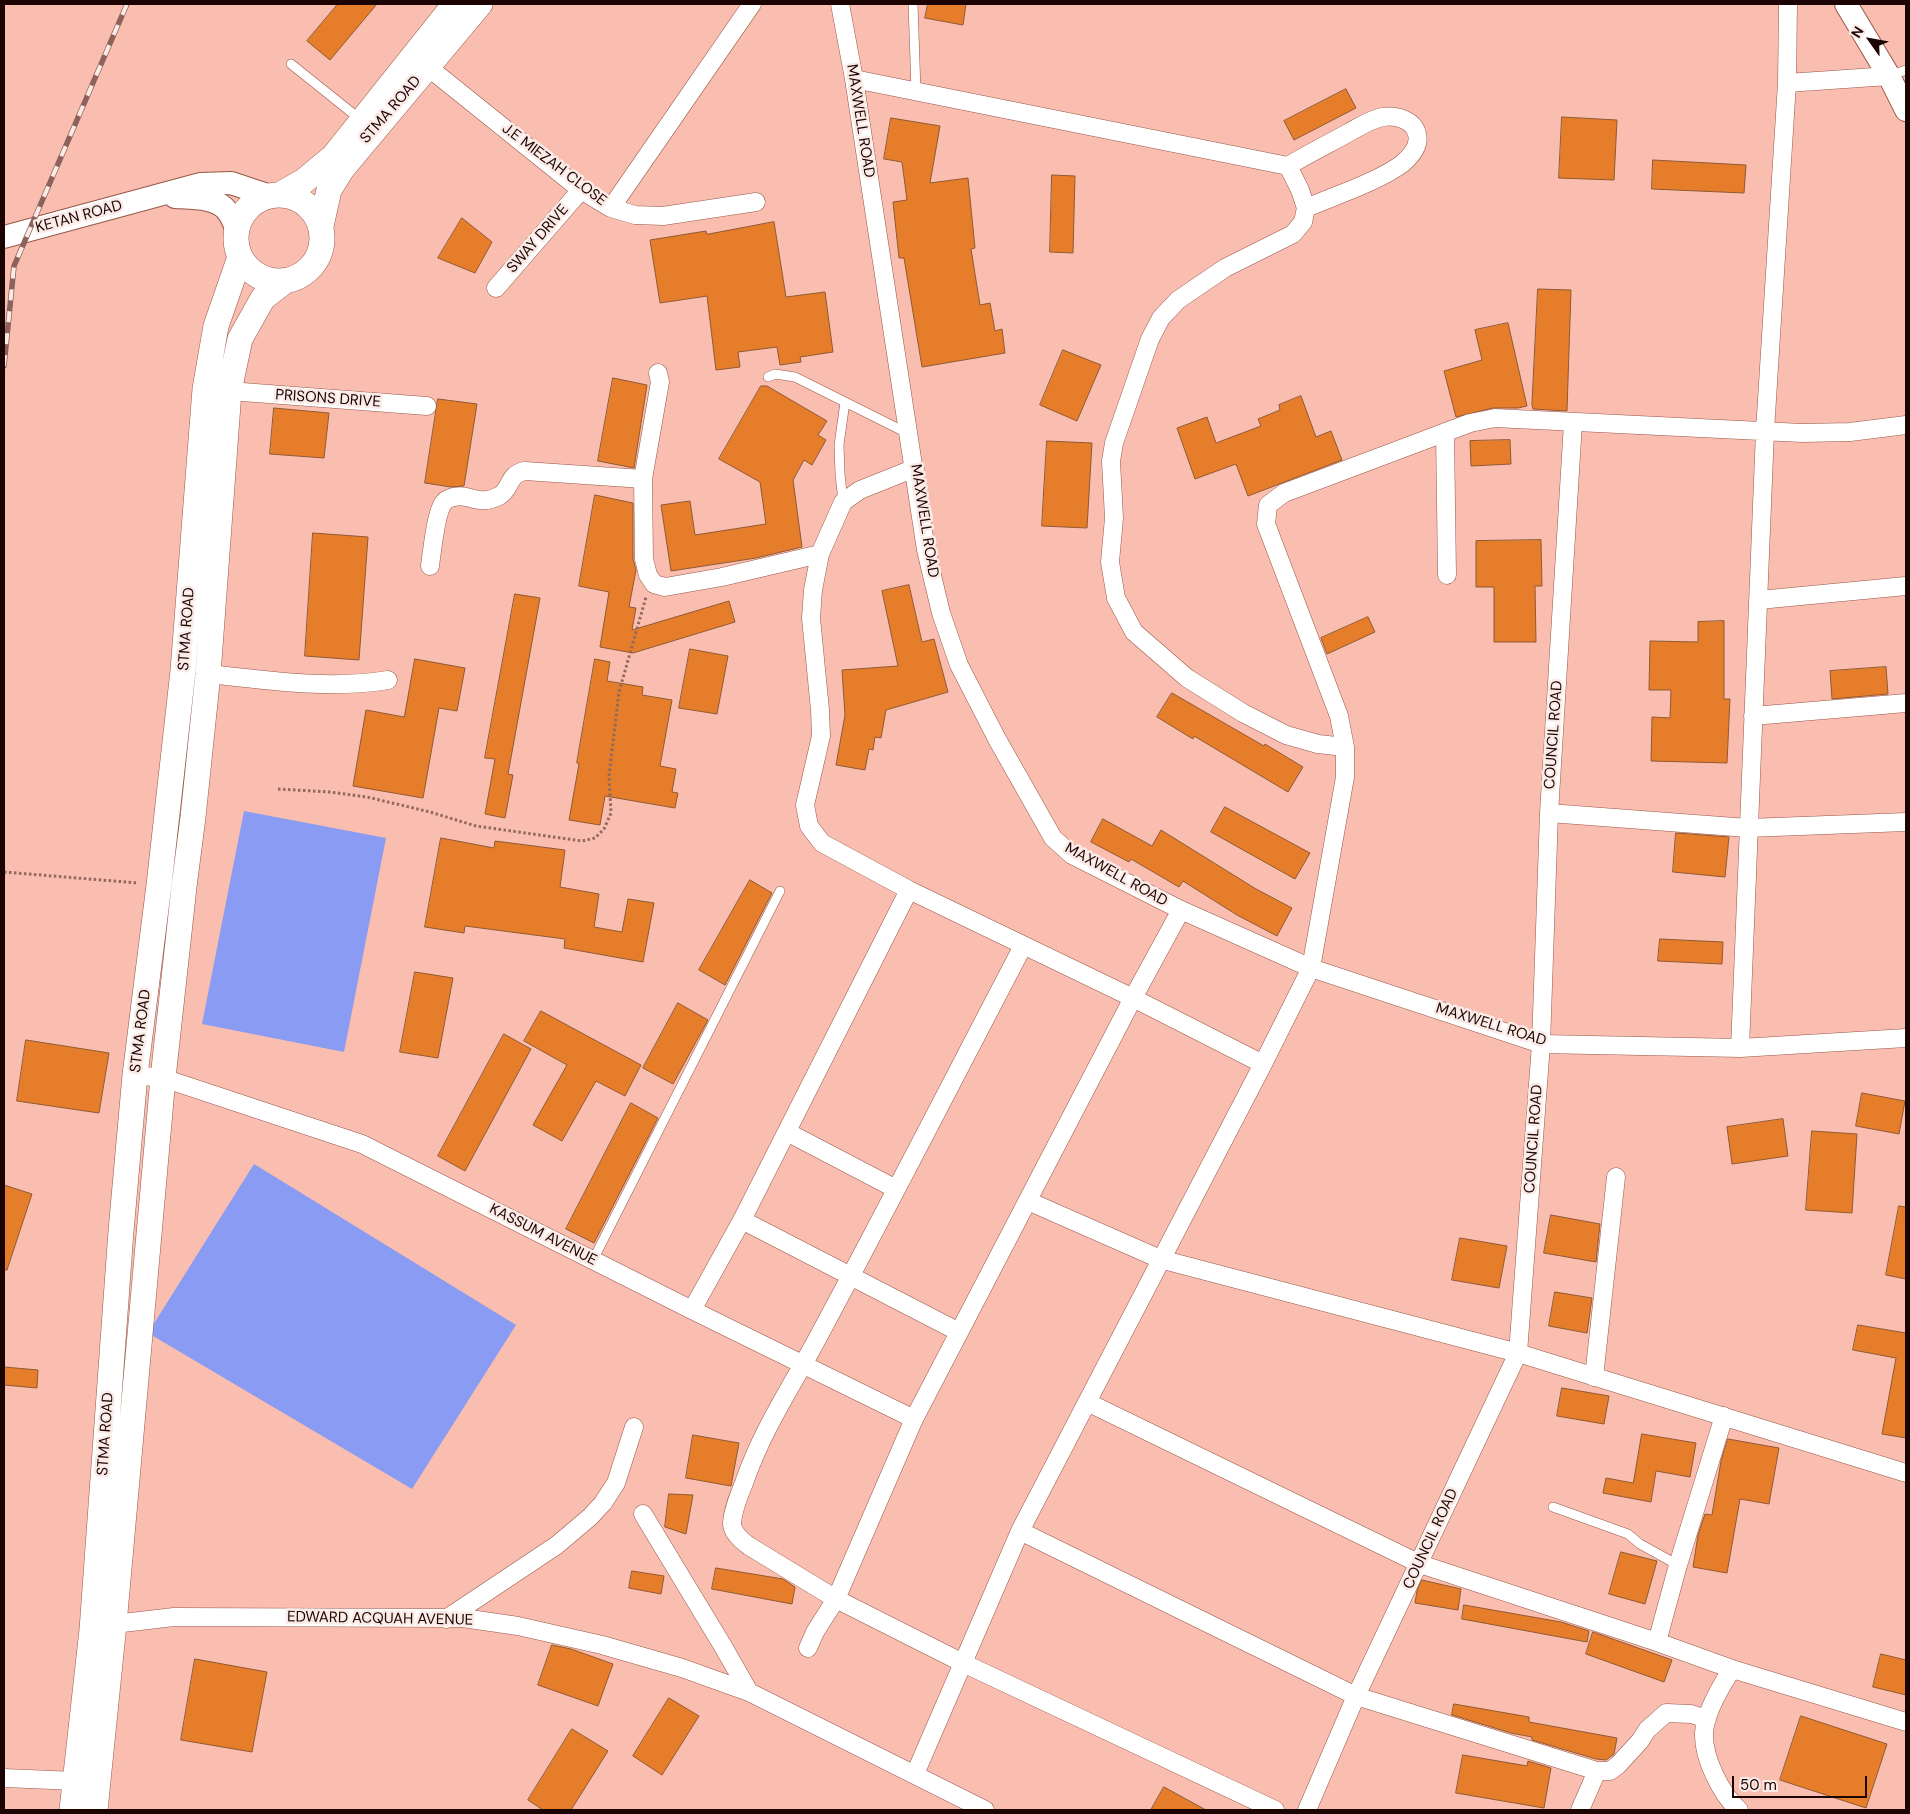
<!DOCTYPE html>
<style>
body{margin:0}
#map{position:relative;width:1910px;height:1814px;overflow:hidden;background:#f9beaf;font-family:"DM Sans",sans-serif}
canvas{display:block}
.frame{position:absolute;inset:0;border:5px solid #1c0402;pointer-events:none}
.north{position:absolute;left:1845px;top:15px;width:50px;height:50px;-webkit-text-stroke:4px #fbebe7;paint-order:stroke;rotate:302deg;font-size:14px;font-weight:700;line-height:20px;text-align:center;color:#1c0402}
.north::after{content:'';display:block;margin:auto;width:18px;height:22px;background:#1c0402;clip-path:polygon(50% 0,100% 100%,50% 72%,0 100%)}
.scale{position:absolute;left:1732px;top:1776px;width:135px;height:22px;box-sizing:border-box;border:2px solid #1c0402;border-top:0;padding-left:6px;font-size:15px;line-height:18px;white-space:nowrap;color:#1c0402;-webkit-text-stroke:4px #fbebe7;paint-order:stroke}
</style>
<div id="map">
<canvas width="1910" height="1814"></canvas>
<div class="frame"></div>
<div class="north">N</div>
<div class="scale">50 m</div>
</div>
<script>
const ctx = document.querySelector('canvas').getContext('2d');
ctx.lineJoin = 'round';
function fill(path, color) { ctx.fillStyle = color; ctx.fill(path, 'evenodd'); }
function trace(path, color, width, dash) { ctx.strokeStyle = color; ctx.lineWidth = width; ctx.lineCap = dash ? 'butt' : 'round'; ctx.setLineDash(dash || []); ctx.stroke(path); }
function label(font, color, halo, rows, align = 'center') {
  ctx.font = font + ' "DM Sans",sans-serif'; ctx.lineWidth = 5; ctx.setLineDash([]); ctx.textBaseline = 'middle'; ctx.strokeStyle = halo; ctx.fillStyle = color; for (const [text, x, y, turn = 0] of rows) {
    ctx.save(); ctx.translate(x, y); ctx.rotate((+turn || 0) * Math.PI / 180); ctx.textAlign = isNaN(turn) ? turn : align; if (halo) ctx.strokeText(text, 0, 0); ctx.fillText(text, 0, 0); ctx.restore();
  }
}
const green = new Path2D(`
 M244,811l142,27 -42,214 -142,-28z
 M254,1164l262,161 -104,164 -264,-156z`);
const building = new Path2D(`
 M338,4h39l-47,56 -23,-19z
 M928,4h38l-3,21 -38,-7z
 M1346,89l10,19 -62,32 -10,-19z
 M1562,117l55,3 -3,60 -55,-2z
 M891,118l49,8 -10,57 38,-5 7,70 -4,1 9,56 10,-2 5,28 7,-2 3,24 -83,14 -18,-109h-5l-6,-56 14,-2 -5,-38 -18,-3z
 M1653,160l93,5 -2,28 -92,-4z
 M1052,175l23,1 -2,77 -23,-1z
 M462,218l30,24 -17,31 -37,-15z
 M774,222l12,75 39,-5 8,60 -33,5 1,5 -21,3 -3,-18 -39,5 2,15 -24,3 -9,-74 -47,7 -10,-63 56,-9 1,3z
 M1538,289l33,1 -4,121 -34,-2 -1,-4z
 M1508,323l19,83 -9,2h-25l-37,9 -12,-46 38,-11 -7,-30z
 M1063,350l38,15 -24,56 -37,-16z
 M613,378l34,7 -13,83 -36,-7z
 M761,386h6l60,35 -9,14 8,5 -14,25 -8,-5 -11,20 9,67 -46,11 -85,13 -10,-66 29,-4 5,34 71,-11 -6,-42 -41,-23z
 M1301,396l15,41 15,-6 11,29 -94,36 -12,-32 -41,15 -18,-51 30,-11 9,26 45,-17 -3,-7 22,-9 -1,-5z
 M438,399l39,5 -13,82 -13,1 -26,-4z
 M274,408l55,5 -5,45 -54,-4z
 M1510,440l1,24 -40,2 -1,-25z
 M1047,441l45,2 -5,85 -45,-2z
 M595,495l38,8v56l3,11 -7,37 7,1 -4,22 97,-29 6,21 -102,31 -33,-6 9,-55 -30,-6z
 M313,533l55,4 -9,123 -54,-4z
 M1541,540l1,46h-7l1,56h-42v-55h-18v-46z
 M909,585l13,57 12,-3 14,53 -62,18 -5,28 -6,-1 -2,13 -4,-1 -4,21 -29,-5 9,-50 -3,-45 56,-4 -16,-75z
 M515,594l25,4 -32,176 5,1 -8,43 -20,-4 10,-55 -10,-1z
 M1368,617l7,15 -48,22 -6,-16z
 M1724,621v78h6l-3,64 -76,-2 1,-44 18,1 1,-28h-22l1,-49 48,1v-20z
 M690,649l38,7 -11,58 -38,-6z
 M415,659l50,9 -8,43 -18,-3 -16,90 -70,-12 13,-76 38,7z
 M595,659l15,3 -3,19 36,6 -1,8 30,5 -12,66 16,3 -4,23 6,1 -3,15 -70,-12 -5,29 -31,-5 10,-56 -2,-1z
 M1886,667l2,27 -56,5 -2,-28z
 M1172,693l92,53 1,-2 38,23 -15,25 -94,-56 -1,3 -36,-22z
 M1225,807l85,46 -15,26 -84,-47z
 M1103,819l49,27 9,-16 95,59 36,19 -15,28 -40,-21 -54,-34 -4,6 -48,-28 -2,3 -38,-20z
 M1676,833l53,4 -4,40 -52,-5z
 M441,838l53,10 1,-7 70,9 -5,37 39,7 -5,33 28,5 6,-33 26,4 -11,59 -79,-14 1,-9 -100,-13 -1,7 -39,-6z
 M750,880l22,13 -47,92 -26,-15z
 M1660,939l63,3 -1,22 -64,-3z
 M415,972l38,6 -15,80 -38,-6z
 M678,1003l30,17 -35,64 -30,-16z
 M541,1011l100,54 -16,31 -29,-15 -34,60 -29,-16 34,-60 -43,-24z
 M504,1034l27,15 -66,122 -27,-15z
 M26,1040l83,13 -10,60 -82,-12z
 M1862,1093l43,8 -6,33 -43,-8z
 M631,1103l27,15 -64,125 -28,-14z
 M1783,1119l5,37 -56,8 -5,-37z
 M1812,1131l45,3 -5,79 -46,-3z
 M4,1185l28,9 -25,76h-3z
 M1899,1206l7,1v72l-20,-4z
 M1551,1215l49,9 -4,38 -52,-9z
 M1460,1238l47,8 -8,42 -47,-8z
 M1555,1292l37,6 -5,35 -38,-7z
 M1858,1325l48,8v105l-24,-4 14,-76 -43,-8z
 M4,1367l34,3 -1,18 -33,-3z
 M1562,1388l47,8 -5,28 -47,-8z
 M1642,1434l54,9 -6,34 -34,-6 -5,31 -48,-9 3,-15 27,5z
 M693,1435l46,8 -8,43 -45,-8z
 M1728,1439l51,9 -10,56 -29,-5 -13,74 -34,-6 5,-32 7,-21 7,1 9,-54z
 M669,1494l24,1 -7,39 -21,-7z
 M1621,1552l36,9 -12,43 -36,-10z
 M716,1568l67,11 12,8 -3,17 -80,-15z
 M632,1571l32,5 -3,18 -32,-6z
 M1422,1580l39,9 -3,21 -43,-7 2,-12z
 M1464,1605l97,17 28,9 -2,11 -125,-23z
 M1593,1632l79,28 -8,22 -78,-28z
 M552,1645l19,4 42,15 -15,42 -60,-21z
 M1881,1654l25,6v35l-33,-8z
 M195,1659l72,13 -15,80 -71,-12z
 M669,1698l30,18 -37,59 -29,-19z
 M1454,1704l75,13v5l88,16 -3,16 -8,6 -10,-1 -64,-19v-3l-21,-4 -59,-18z
 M1801,1716l86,28 -21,64 -86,-28z
 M572,1729l36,22 -37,59h-28l-15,-10z
 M1463,1755l64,11 1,-5 23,7 -7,40 -88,-15z
 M1164,1787l42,23h-55z`);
const path = new Path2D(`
 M278,789l52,3 37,5 63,15 46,14 106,15 13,-3 9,-9 7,-16 -2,-37 10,-84 27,-95
 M4,872l134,11`);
const service = new Path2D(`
 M913,4l3,87
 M291,64l70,56
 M1889,76l17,-6
 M768,377l7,-3 20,3 114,57
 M843,502l-3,-28 -1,-29 6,-43
 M593,1260l187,-369
 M1553,1507l75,27 12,10 38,21`);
const minor = new Path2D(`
 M840,4l14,75 72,471 15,63 18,52 38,74 56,99 19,17 109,55 130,58 230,76 199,4 166,-10
 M428,67l153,123 30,18 24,7 28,1 93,-14
 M854,79l434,87c20,-12 40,-22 60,-33 11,-6 23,-14 35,-16 13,-2 31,3 34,17 3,11 -6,22 -14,29 -23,18 -69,33 -97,45
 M1787,83l102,-7
 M1288,166l12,24 6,18 -3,14 -10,12 -68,34 -47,32 -17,18 -11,21 -36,104 -3,18 3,57 -4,44 6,36 18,34 53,46 56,35 43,22 32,9 27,3
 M611,208l141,-204
 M496,288l85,-98
 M658,373l2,9 -17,97 1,80 4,16 6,9 11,3 57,-10 98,-23
 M229,391l198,15
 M1445,432l2,143
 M915,468l-55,22 -17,12 -23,52 -7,36 -2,28 9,92 1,26 -16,69 4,21 13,17 87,47 224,108 130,66
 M430,566c2,-14 6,-55 14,-64 5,-5 15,-7 22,-5 14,3 18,6 33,-1 13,-7 8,-22 26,-25l118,8
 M1759,600l147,-14
 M208,674c60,6 120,16 180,6
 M1753,716l153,-13
 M1549,813l199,15 158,-6
 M1023,946c-67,128 -132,255 -200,382 -27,52 -60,99 -79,155 -5,12 -11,26 -12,40 0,10 10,18 17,23l87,53 127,64 312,147
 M1740,1048l25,-617 22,-348 1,-79
 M135,1075l28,3 199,66 330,166 222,109
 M787,1132l109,57
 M1028,1201l132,58 358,94 388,120
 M742,1220l217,112
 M692,1310l50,-90 167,-330
 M1594,1377l22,-200
 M1087,1402l333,162 237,78 75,27 174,53
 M643,1514l81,134 25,44
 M1020,1531l336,165 241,75h13l8,-6 22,-24 7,-11 19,-17 25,1 16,5
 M446,1619l111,-74 33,-28 13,-14 13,-20 18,-56
 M104,1626l10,-2 60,-7 289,1 55,8 84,19 80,23 67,24 236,118
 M1657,1642l21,-77 46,-149
 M808,1648l7,-16 21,-33 78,-180 219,-421 48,-88
 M1732,1669c-11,17 -27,44 -28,64 -1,25 17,61 35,77
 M915,1774l105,-243 243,-467 48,-96 34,-191v-30l-6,-31 -73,-192 2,-19 16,-12 186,-70 25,-5 307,15 48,-1 56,-7
 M4,1778l72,3
 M1307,1810l49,-114 162,-343 23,-309 8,-231 24,-390
 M1580,1810l17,-39`);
const tertiary = new Path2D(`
 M1846,4l43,72 17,34
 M175,197c17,1 43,0 53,15 4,5 6,12 9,18
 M4,237l196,-53 31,-1 39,13`);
const secondary = new Path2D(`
 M281,194l23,-13 29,-24 122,-153
 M236 238a43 43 0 1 1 86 0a43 43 0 1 1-86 0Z
 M321,226l8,-36 13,-21 138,-165
 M72,1810l20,-180 29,-399 14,-156 24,-190 24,-214 22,-282 11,-63 24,-69
 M95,1810l19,-186 49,-546 21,-191 9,-70 15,-143 21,-283 11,-52 23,-41 22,-17`);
const rail = new Path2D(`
 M4,366l10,-100 113,-262`);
const streetNames = [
 ["STMA ROAD",391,110,-49],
 ["MAXWELL ROAD",860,121,81],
 ["J.E MIEZAH CLOSE",554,165,37],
 ["KETAN ROAD",79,217,-15],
 ["SWAY DRIVE",538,239,-49],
 ["PRISONS DRIVE",328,399,4],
 ["MAXWELL ROAD",924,521,81],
 ["STMA ROAD",187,629,-86],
 ["COUNCIL ROAD",1554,735,-86],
 ["MAXWELL ROAD",1116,875,29],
 ["MAXWELL ROAD",1491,1025,17],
 ["STMA ROAD",141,1031,-83],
 ["COUNCIL ROAD",1534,1139,-86],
 ["KASSUM AVENUE",543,1235,27],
 ["STMA ROAD",106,1434,-86],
 ["COUNCIL ROAD",1431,1539,-65],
 ["EDWARD ACQUAH AVENUE",380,1619,1]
];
fill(green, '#899bf2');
fill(building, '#e57d2a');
trace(building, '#905933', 1);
trace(service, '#985748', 10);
trace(minor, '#985748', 19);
trace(tertiary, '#985748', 24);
trace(secondary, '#985748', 26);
trace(path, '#93685f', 3, [2.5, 2.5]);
trace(service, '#fff', 9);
trace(minor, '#fff', 18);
trace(tertiary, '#fff', 22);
trace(secondary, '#fff', 25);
trace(rail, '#8c625a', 5.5);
trace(rail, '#fbebe7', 4, [11]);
label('15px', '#1c0402', '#fbebe7', streetNames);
</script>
